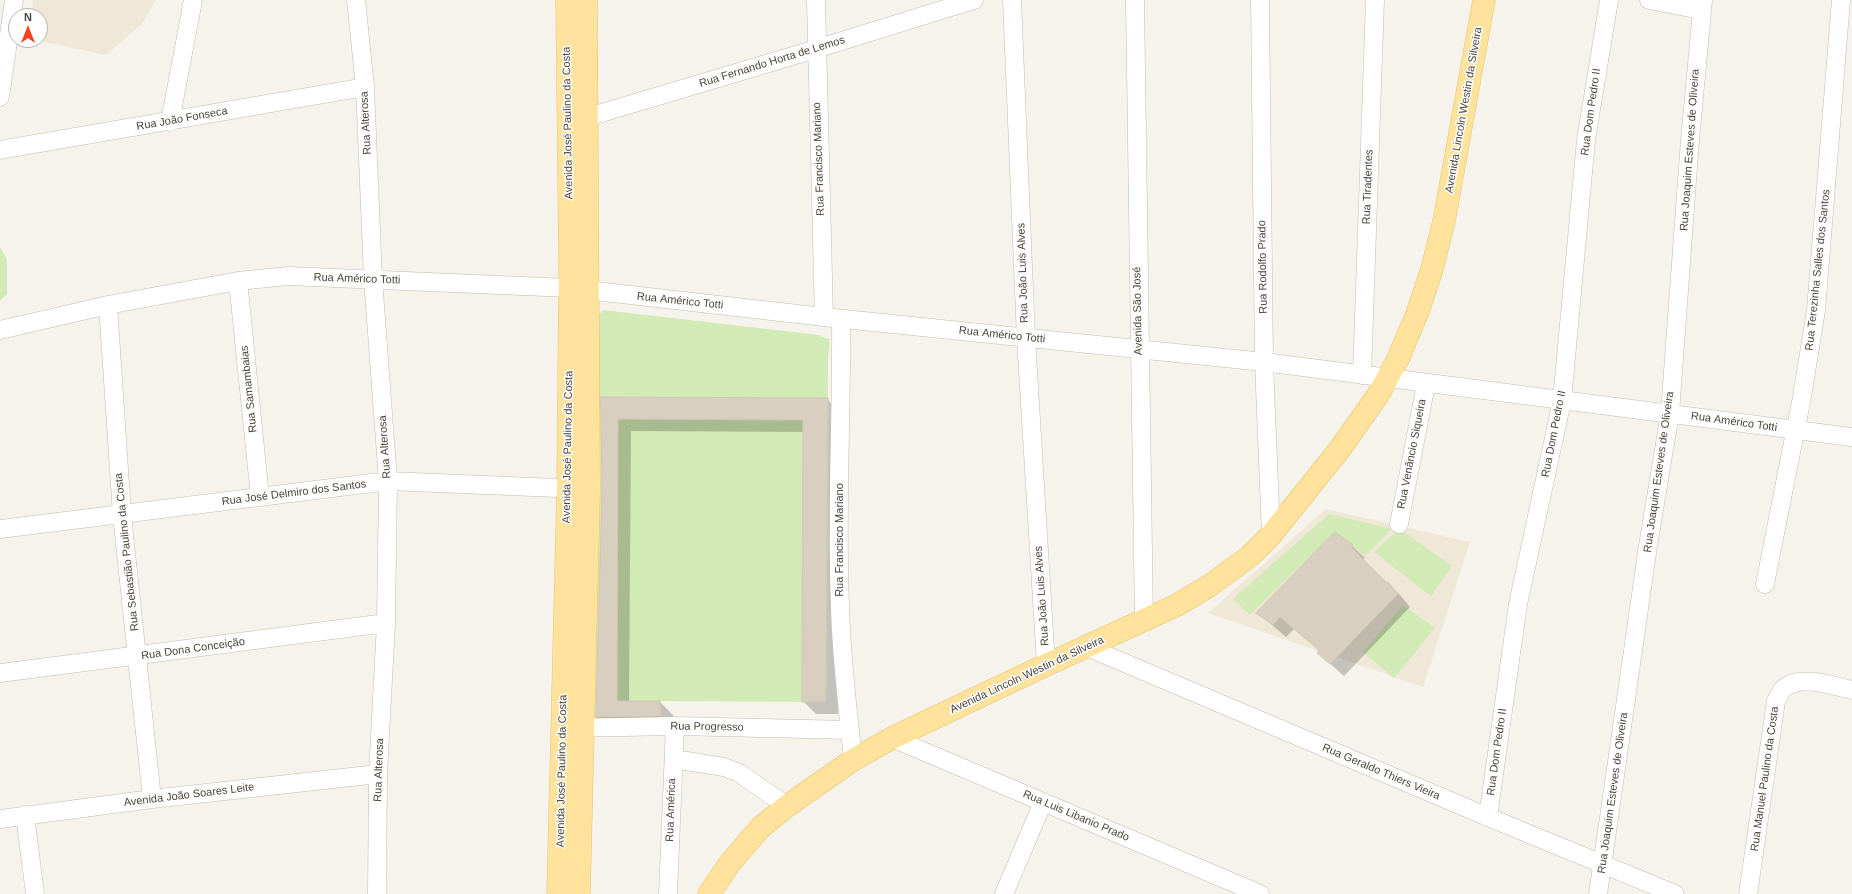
<!DOCTYPE html>
<meta charset="utf-8">
<style>
body{margin:0}
#map{position:relative;width:1852px;height:894px;overflow:hidden;background:#f6f3ec;font-family:Arial,sans-serif}
canvas{display:block}
.north{position:absolute;left:8px;top:8px;width:40px;height:40px;box-sizing:border-box;background:#fff;border:1px solid #b7b4b0;border-radius:50%;rotate:0deg;font-size:11px;font-weight:700;line-height:16px;text-align:center;color:#4b4439}
.north::after{content:'';display:block;margin:auto;width:14px;height:18px;background:#fc3f1d;clip-path:polygon(50% 0,100% 100%,50% 72%,0 100%)}
</style>
<div id="map">
<canvas width="1852" height="894"></canvas>
<div class="north">N</div>
</div>
<script>
const ctx = document.querySelector('canvas').getContext('2d');
ctx.lineJoin = 'round';
function fill(path, color) { ctx.fillStyle = color; ctx.fill(path, 'evenodd'); }
function trace(path, color, width, dash) { ctx.strokeStyle = color; ctx.lineWidth = width; ctx.lineCap = dash ? 'butt' : 'round'; ctx.setLineDash(dash || []); ctx.stroke(path); }
function label(font, color, halo, rows, align = 'center') {
  ctx.font = font + ' Arial,sans-serif'; ctx.lineWidth = 3; ctx.setLineDash([]); ctx.textBaseline = 'middle'; ctx.strokeStyle = halo; ctx.fillStyle = color; for (const [text, x, y, turn = 0] of rows) {
    ctx.save(); ctx.translate(x, y); ctx.rotate((+turn || 0) * Math.PI / 180); ctx.textAlign = isNaN(turn) ? turn : align; if (halo) ctx.strokeText(text, 0, 0); ctx.fillText(text, 0, 0); ctx.restore();
  }
}
const education = new Path2D(`
 M33,0h123l-14,24 -36,31 -70,-15h4v-24h-8z
 M1326,509l144,33 -47,145 -215,-74z`);
const green = new Path2D(`
 M0,247l7,13v34l-7,7z
 M603,310l216,25 6,3 5,1 -2,19 -2,344 -165,-1v22h-71l6,-404z
 M1329,514l63,15 -27,27 -30,-24 -85,83 -17,-16z
 M1399,529l53,37 -21,30 -57,-44z
 M1403,605l32,23 -41,50 -31,-26z`);
const shadow = new Path2D(`
 M602,398l225,1 13,13 -2,302h-22l-13,-13 1,-269 -173,-1 -2,271h31l13,13v13l-63,2 -13,-13 5,-228z
 M1352,546l13,12 -2,2 38,36 9,11 -66,69 -26,-23 2,-2 -26,-22 -8,8 -28,-24z`);
const building = new Path2D(`
 M601,397l227,1 -2,304h-24l1,-282 -185,-1 -1,282h43l1,15 -65,1 6,-228z
 M1335,532l18,13 -2,2 36,36 1,-1 10,12 -68,70 -13,-11 2,-3 -39,-33 -7,8 -17,-12z`);
const minor = new Path2D(`
 M356,0l9,87 8,192 15,202 -2,142 -8,151 -1,120
 M816,0l8,317
 M1012,0l14,338 20,327
 M1135,0l9,621
 M1260,0l4,362 7,173
 M1649,0l52,10
 M0,97l14,-97
 M575,118l13,-1 228,-68 158,-49
 M170,122l23,-122
 M0,150l365,-63
 M238,281l22,216
 M108,305l14,210 30,284
 M841,319c1,95 -5,192 -1,287 1,52 8,103 13,154
 M0,330l108,-25 130,-24 50,-5 281,12 255,29 440,45 588,75
 M1362,375l13,-375
 M1399,524l27,-140
 M0,529l388,-48 194,8
 M1765,584l37,-187 14,-87 25,-310
 M1087,647l401,170 187,77
 M0,673l386,-50
 M570,728l105,-2 175,4
 M892,738l368,156
 M674,759l50,8 15,6 48,33
 M25,815l10,79
 M1488,817l30,-213 44,-203 24,-261 23,-140
 M0,819l152,-20 226,-25
 M668,894l7,-168
 M1004,894l39,-92
 M1598,894l50,-348 22,-133 20,-273 13,-140
 M1748,894l28,-193c2,-3 4,-8 6,-11 16,-17 51,-4 70,0`);
const major = new Path2D(`
 M558,894l10,-405 2,-218 -3,-271
 M579,894l10,-405 -3,-489
 M709,894l21,-31 30,-35 27,-22 66,-46 39,-22 154,-73 131,-60 32,-19 41,-30 21,-21 68,-85 39,-55 20,-36 19,-45 15,-45 12,-48 40,-221`);
const streetNames = [
 ["Rua Fernando Horta de Lemos",772,62,-17],
 ["Avenida Lincoln Westin da Silveira",1464,110,-80],
 ["Rua Dom Pedro II",1591,112,-82],
 ["Rua João Fonseca",182,119,-10],
 ["Rua Alterosa",366,123,-93],
 ["Avenida José Paulino da Costa",568,123,-91],
 ["Rua Joaquim Esteves de Oliveira",1690,150,-86],
 ["Rua Francisco Mariano",819,159,-92],
 ["Rua Tiradentes",1368,187,-88],
 ["Rua Rodolfo Prado",1263,267,-91],
 ["Rua Terezinha Salles dos Santos",1818,270,-84],
 ["Rua João Luis Alves",1023,273,-92],
 ["Rua Américo Totti",357,279,2],
 ["Rua Américo Totti",680,301,6],
 ["Avenida São José",1138,311,-91],
 ["Rua Américo Totti",1002,335,6],
 ["Rua Samambaias",249,389,-96],
 ["Rua Américo Totti",1734,422,8],
 ["Rua Dom Pedro II",1554,434,-79],
 ["Rua Alterosa",385,447,-94],
 ["Avenida José Paulino da Costa",568,447,-89],
 ["Rua Venâncio Siqueira",1412,454,-79],
 ["Rua Joaquim Esteves de Oliveira",1659,472,-82],
 ["Rua José Delmiro dos Santos",294,493,-7],
 ["Rua Francisco Mariano",840,540,-90],
 ["Rua Sebastião Paulino da Costa",127,552,-96],
 ["Rua João Luis Alves",1042,596,-94],
 ["Rua Dona Conceição",193,649,-8],
 ["Avenida Lincoln Westin da Silveira",1027,675,-25],
 ["Rua Progresso",707,727,1],
 ["Rua Dom Pedro II",1497,752,-82],
 ["Rua Alterosa",379,770,-88],
 ["Avenida José Paulino da Costa",562,771,-89],
 ["Rua Geraldo Thiers Vieira",1381,772,23],
 ["Rua Manuel Paulino da Costa",1765,779,-82],
 ["Rua Joaquim Esteves de Oliveira",1613,793,-82],
 ["Avenida João Soares Leite",189,795,-7],
 ["Rua América",671,810,-88],
 ["Rua Luis Libanio Prado",1076,816,23]
];
fill(education, '#efe8d6');
fill(green, '#d2eab5');
fill(shadow, '#0003');
fill(building, '#d8cfc1');
trace(building, '#d3c7b4', 1);
trace(minor, '#c2bbae', 19);
trace(major, '#e6c16a', 23);
trace(minor, '#fff', 18);
trace(major, '#ffe39c', 22);
label('11px', '#4b4439', '#fff', streetNames);
</script>
